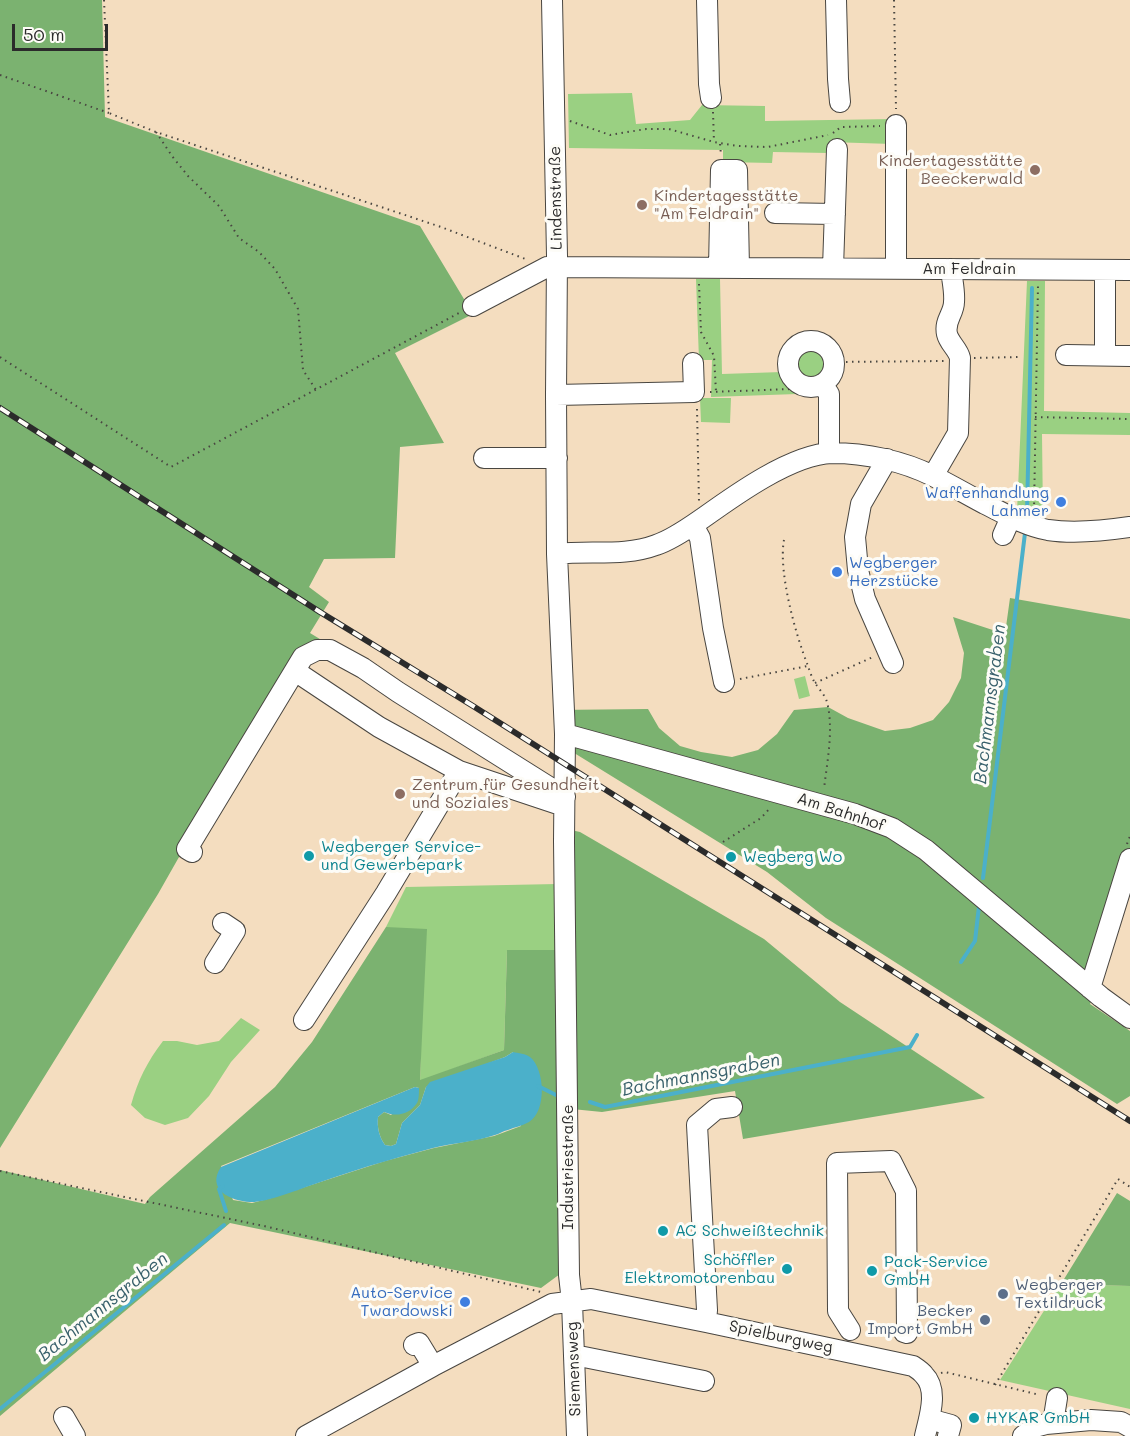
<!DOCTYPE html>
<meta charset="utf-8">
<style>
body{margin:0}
#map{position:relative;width:1130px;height:1436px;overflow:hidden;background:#f4ddbf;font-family:Mali,sans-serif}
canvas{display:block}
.scale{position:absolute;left:12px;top:24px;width:96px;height:27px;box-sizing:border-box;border:3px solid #2b2b2b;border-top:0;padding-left:8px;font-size:18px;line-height:21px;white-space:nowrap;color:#2b2b2b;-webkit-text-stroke:4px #fdfcf7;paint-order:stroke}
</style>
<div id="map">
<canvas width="1130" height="1436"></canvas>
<div class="scale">50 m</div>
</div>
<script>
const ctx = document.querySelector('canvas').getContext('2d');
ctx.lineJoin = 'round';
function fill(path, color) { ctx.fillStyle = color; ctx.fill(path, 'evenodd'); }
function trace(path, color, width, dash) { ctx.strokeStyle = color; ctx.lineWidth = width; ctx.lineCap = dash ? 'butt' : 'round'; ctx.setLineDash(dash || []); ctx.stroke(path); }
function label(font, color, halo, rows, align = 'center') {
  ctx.font = font + ' Mali,sans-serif'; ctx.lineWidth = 6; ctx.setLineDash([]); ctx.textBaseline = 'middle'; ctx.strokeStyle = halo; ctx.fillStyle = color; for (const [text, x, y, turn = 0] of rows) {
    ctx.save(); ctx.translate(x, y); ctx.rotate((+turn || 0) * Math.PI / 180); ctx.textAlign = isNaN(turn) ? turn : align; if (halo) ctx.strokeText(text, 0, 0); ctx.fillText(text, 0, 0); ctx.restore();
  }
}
const green = new Path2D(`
 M632,93l4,31 54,-4 12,-15 63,1v15l129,-2 -2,25 -63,-2 -1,11 -55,-1 -1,11 -49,-1v-12l-154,-2 -1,-54z
 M696,279h24l2,95 60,-2 4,9 11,13 -86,3 1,-37h-13z
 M1027,281h18l-1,130 86,2v22l-88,-1 1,84 -26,-6z
 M792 363a18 18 0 1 1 36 0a18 18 0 1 1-36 0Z
 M700,398h31l-1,25 -29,-1z
 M805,676l5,20 -11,3 -5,-20z
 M557,884l2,66h-52l-3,100 -84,31 1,-31 -35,-123 20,-40z
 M241,1018l19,12 -29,32 -22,34 -21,22 -23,7 -20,-7 -14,-13c7,-25 16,-43 32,-64h14l20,4 22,-4z
 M1061,1284l69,2v123l-130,-29z`);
const forest = new Path2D(`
 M0,0h102l3,117 315,109 53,88 -78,39 49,90 -44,4 -5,111 -71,1 -15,28 20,15 -19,31 18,11 -29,11 -70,114 -71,125 -158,254z
 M1010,598l120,21v268l-33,102 -7,15 40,27v65l-13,8 -291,-186 -59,-46 -209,-129 -3,-33 93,-1 11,19 21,18 21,6 31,5 26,-7 19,-16 17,-24 34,-3 20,11 37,13 25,-3 23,-8 16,-18 12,-24 3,-25 -11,-36 52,17z
 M571,830l9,2 184,107 76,63 145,96 -242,41 -8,-48 -133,21 -40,-4 -2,166 -19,14 -311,-65 -230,193v-246l145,34 5,-7 125,-110 37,-45 74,-115 41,2 -7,151 84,-30 3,-100h67zM513,1052l8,74 -27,10 -60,12 -49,13 -114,37 -19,5 -19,-3 -12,-34 194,-79 4,1 -28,27 -7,-3 -6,5c-1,11 1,19 7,28l6,1 5,-2 6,-21 18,-18 6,-18 79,-30z
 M1117,1193l13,8v85l-69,-2z`);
const water = new Path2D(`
 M513,1052c5,1 13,2 17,5 15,12 17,54 -1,65 -7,4 -14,5 -21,8 -5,1 -9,4 -13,5 -20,7 -42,8 -62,13 -43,11 -85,24 -127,39 -13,5 -43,16 -56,15 -20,-1 -44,-13 -29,-35l194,-80 4,1c0,4 0,12 -2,15 -8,12 -21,14 -33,9l-6,5c-1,11 1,19 7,28l6,1 5,-2 6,-21 18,-18 6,-18 4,-5 75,-25z`);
const stream = new Path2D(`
 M1027,513l5,-225
 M983,878l42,-345
 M961,962l14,-21 4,-35
 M538,1086l18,9
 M590,1102l15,5 305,-60 7,-12
 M223,1186l-4,3 7,22
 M0,1409l224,-184`);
const path = new Path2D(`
 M104,0l5,113 47,19 285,95 87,33
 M894,0l2,109
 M0,75l109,38
 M713,112l1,30
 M570,121l40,14 36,-6h23l45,13 24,4 30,1 60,-12
 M156,132l16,24 16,20 31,30 20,32 20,14 16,17 23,40 5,61 13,20
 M833,133l8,-6 39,-1
 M720,144l1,11
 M699,284l2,48 13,24 2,36
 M0,357l171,110 288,-154
 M974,358l45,-1
 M834,362l111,-1
 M710,392l82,-3 3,-7
 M697,409l2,93
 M1035,417l95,2
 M1034,510l4,-225
 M784,540c-6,32 12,96 24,126 2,6 4,12 7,17 4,6 10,12 12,19 7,27 0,60 -3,87
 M740,679l68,-13
 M815,683l58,-26
 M723,842l38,-24 10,-11
 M1127,844l3,-8
 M0,1171l264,55 277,66
 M941,1373l4,-1 95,23
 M995,1385l123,-206 12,8`);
const minor = new Path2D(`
 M552,0l5,256 -1,139 1,159 8,180 -1,107 5,434 3,27 5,134
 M707,0l2,84 2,14
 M836,0l2,79 2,23
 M775,213l60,1
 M557,267l573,3
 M719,268l2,-98h16l2,98
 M833,268l4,-119
 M896,269v-144
 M473,306l74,-39
 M788 364a23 23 0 1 1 46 0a23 23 0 1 1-46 0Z
 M1066,355l64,1
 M1105,355v-85
 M822,384l7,10v59
 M556,395l138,-3 -1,-29
 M484,458h73
 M887,459l-26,45 -6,33 3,33 7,29 28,64
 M933,476l25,-43 2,-75c-2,-9 -11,-15 -13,-24 -3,-14 7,-20 7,-32 1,-11 -2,-22 -3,-33
 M693,525l7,13 13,90 11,54
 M1003,535l8,-18
 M557,554c33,-4 67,3 99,-9 16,-5 34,-18 47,-27 32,-23 89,-64 129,-65 34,0 71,8 101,23 18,9 35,19 52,28 20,10 41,22 63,26 27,4 55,1 82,-3
 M295,671l84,56 80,44 105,35
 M565,734l290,80 37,14 34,22 175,147 29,21
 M192,852l-5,-3 116,-192 14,-7h13l33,18 35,24 167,105
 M215,963l20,-32 -12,-8
 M1090,988l40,-129
 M304,1020l82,-127 73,-122
 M706,1322l1,-12 -10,-185 19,-16 16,-2
 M850,1330l-12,-19 -1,-148 54,-2 15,30 1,142 -3,-1
 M414,1345l5,-2 14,23
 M574,1355l130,26
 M64,1417l11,19
 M929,1419l22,6 -3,11
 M1053,1423l4,-25
 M306,1436l127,-70 119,-62 39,-5 115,23 207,44c3,2 8,5 11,9 15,15 5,43 1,61
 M1023,1436l12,-9 11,-3 45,-4 30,2 9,5`);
const rail = new Path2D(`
 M0,408l320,204 153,94 657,415`);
const markers = [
 [1035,170,6,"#8d6e63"],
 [642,205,6,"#8d6e63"],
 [1061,502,6,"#3f7fe0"],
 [837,572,6,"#3f7fe0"],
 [400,794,6,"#8d6e63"],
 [309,856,6,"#0f9aa8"],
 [731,857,6,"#0f9aa8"],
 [663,1231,6,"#0f9aa8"],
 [787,1269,6,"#0f9aa8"],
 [872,1271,6,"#0f9aa8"],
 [1003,1294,6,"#5c6f8a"],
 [465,1302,6,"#3f7fe0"],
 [985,1320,6,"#5c6f8a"],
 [974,1418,6,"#0f9aa8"]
];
const educationNames = [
 ["Kindertagesstätte",1023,161,"right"],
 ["Beeckerwald",1023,179,"right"],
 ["Kindertagesstätte",654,196],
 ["\"Am Feldrain\"",654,214],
 ["Zentrum für Gesundheit",412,785],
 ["und Soziales",412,803]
];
const streetNames = [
 ["Lindenstraße",556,198,-91],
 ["Am Feldrain",969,269],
 ["Am Bahnhof",841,812,18],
 ["Industriestraße",568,1167,-90],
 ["Spielburgweg",781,1337,12],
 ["Siemensweg",574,1369,-92]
];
const shopNames = [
 ["Waffenhandlung",1049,493],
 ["Lahmer",1049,511],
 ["Wegberger",849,563,"left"],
 ["Herzstücke",849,581,"left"],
 ["Auto-Service",453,1293],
 ["Twardowski",453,1311]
];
const cultureNames = [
 ["Wegberger Service-",321,847],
 ["und Gewerbepark",321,865],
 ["Wegberg Wo",743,857],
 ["AC Schweißtechnik",675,1231],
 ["Schöffler",775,1260,"right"],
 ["Elektromotorenbau",775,1278,"right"],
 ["Pack-Service",884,1262],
 ["GmbH",884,1280],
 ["HYKAR GmbH",986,1418]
];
const serviceNames = [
 ["Wegberger",1015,1285],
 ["Textildruck",1015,1303],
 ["Becker",973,1311,"right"],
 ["Import GmbH",973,1329,"right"]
];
const waterNames = [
 ["Bachmannsgraben",990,704,-83],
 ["Bachmannsgraben",701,1075,-11],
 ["Bachmannsgraben",103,1307,-39]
];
fill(green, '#9ad082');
fill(forest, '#7bb270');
fill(water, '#4bb0ca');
trace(stream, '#4bb0ca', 4);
trace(minor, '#494641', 22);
trace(path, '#494641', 2, [1.5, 4.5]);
trace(minor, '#fff', 20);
trace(rail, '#2b2b2b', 6);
trace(rail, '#fdfcf7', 4, [11]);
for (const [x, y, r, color] of markers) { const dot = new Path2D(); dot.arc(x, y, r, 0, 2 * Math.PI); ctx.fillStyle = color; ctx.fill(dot); trace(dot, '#fdfcf7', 2); }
label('16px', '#785e54', '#fdfcf7', educationNames, 'left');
label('16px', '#2b2b2b', '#fdfcf7', streetNames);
label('16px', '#366cbe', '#fdfcf7', shopNames, 'right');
label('16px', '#0d838f', '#fdfcf7', cultureNames, 'left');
label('16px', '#4e5e75', '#fdfcf7', serviceNames, 'left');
label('italic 18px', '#38606b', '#fdfcf7', waterNames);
</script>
